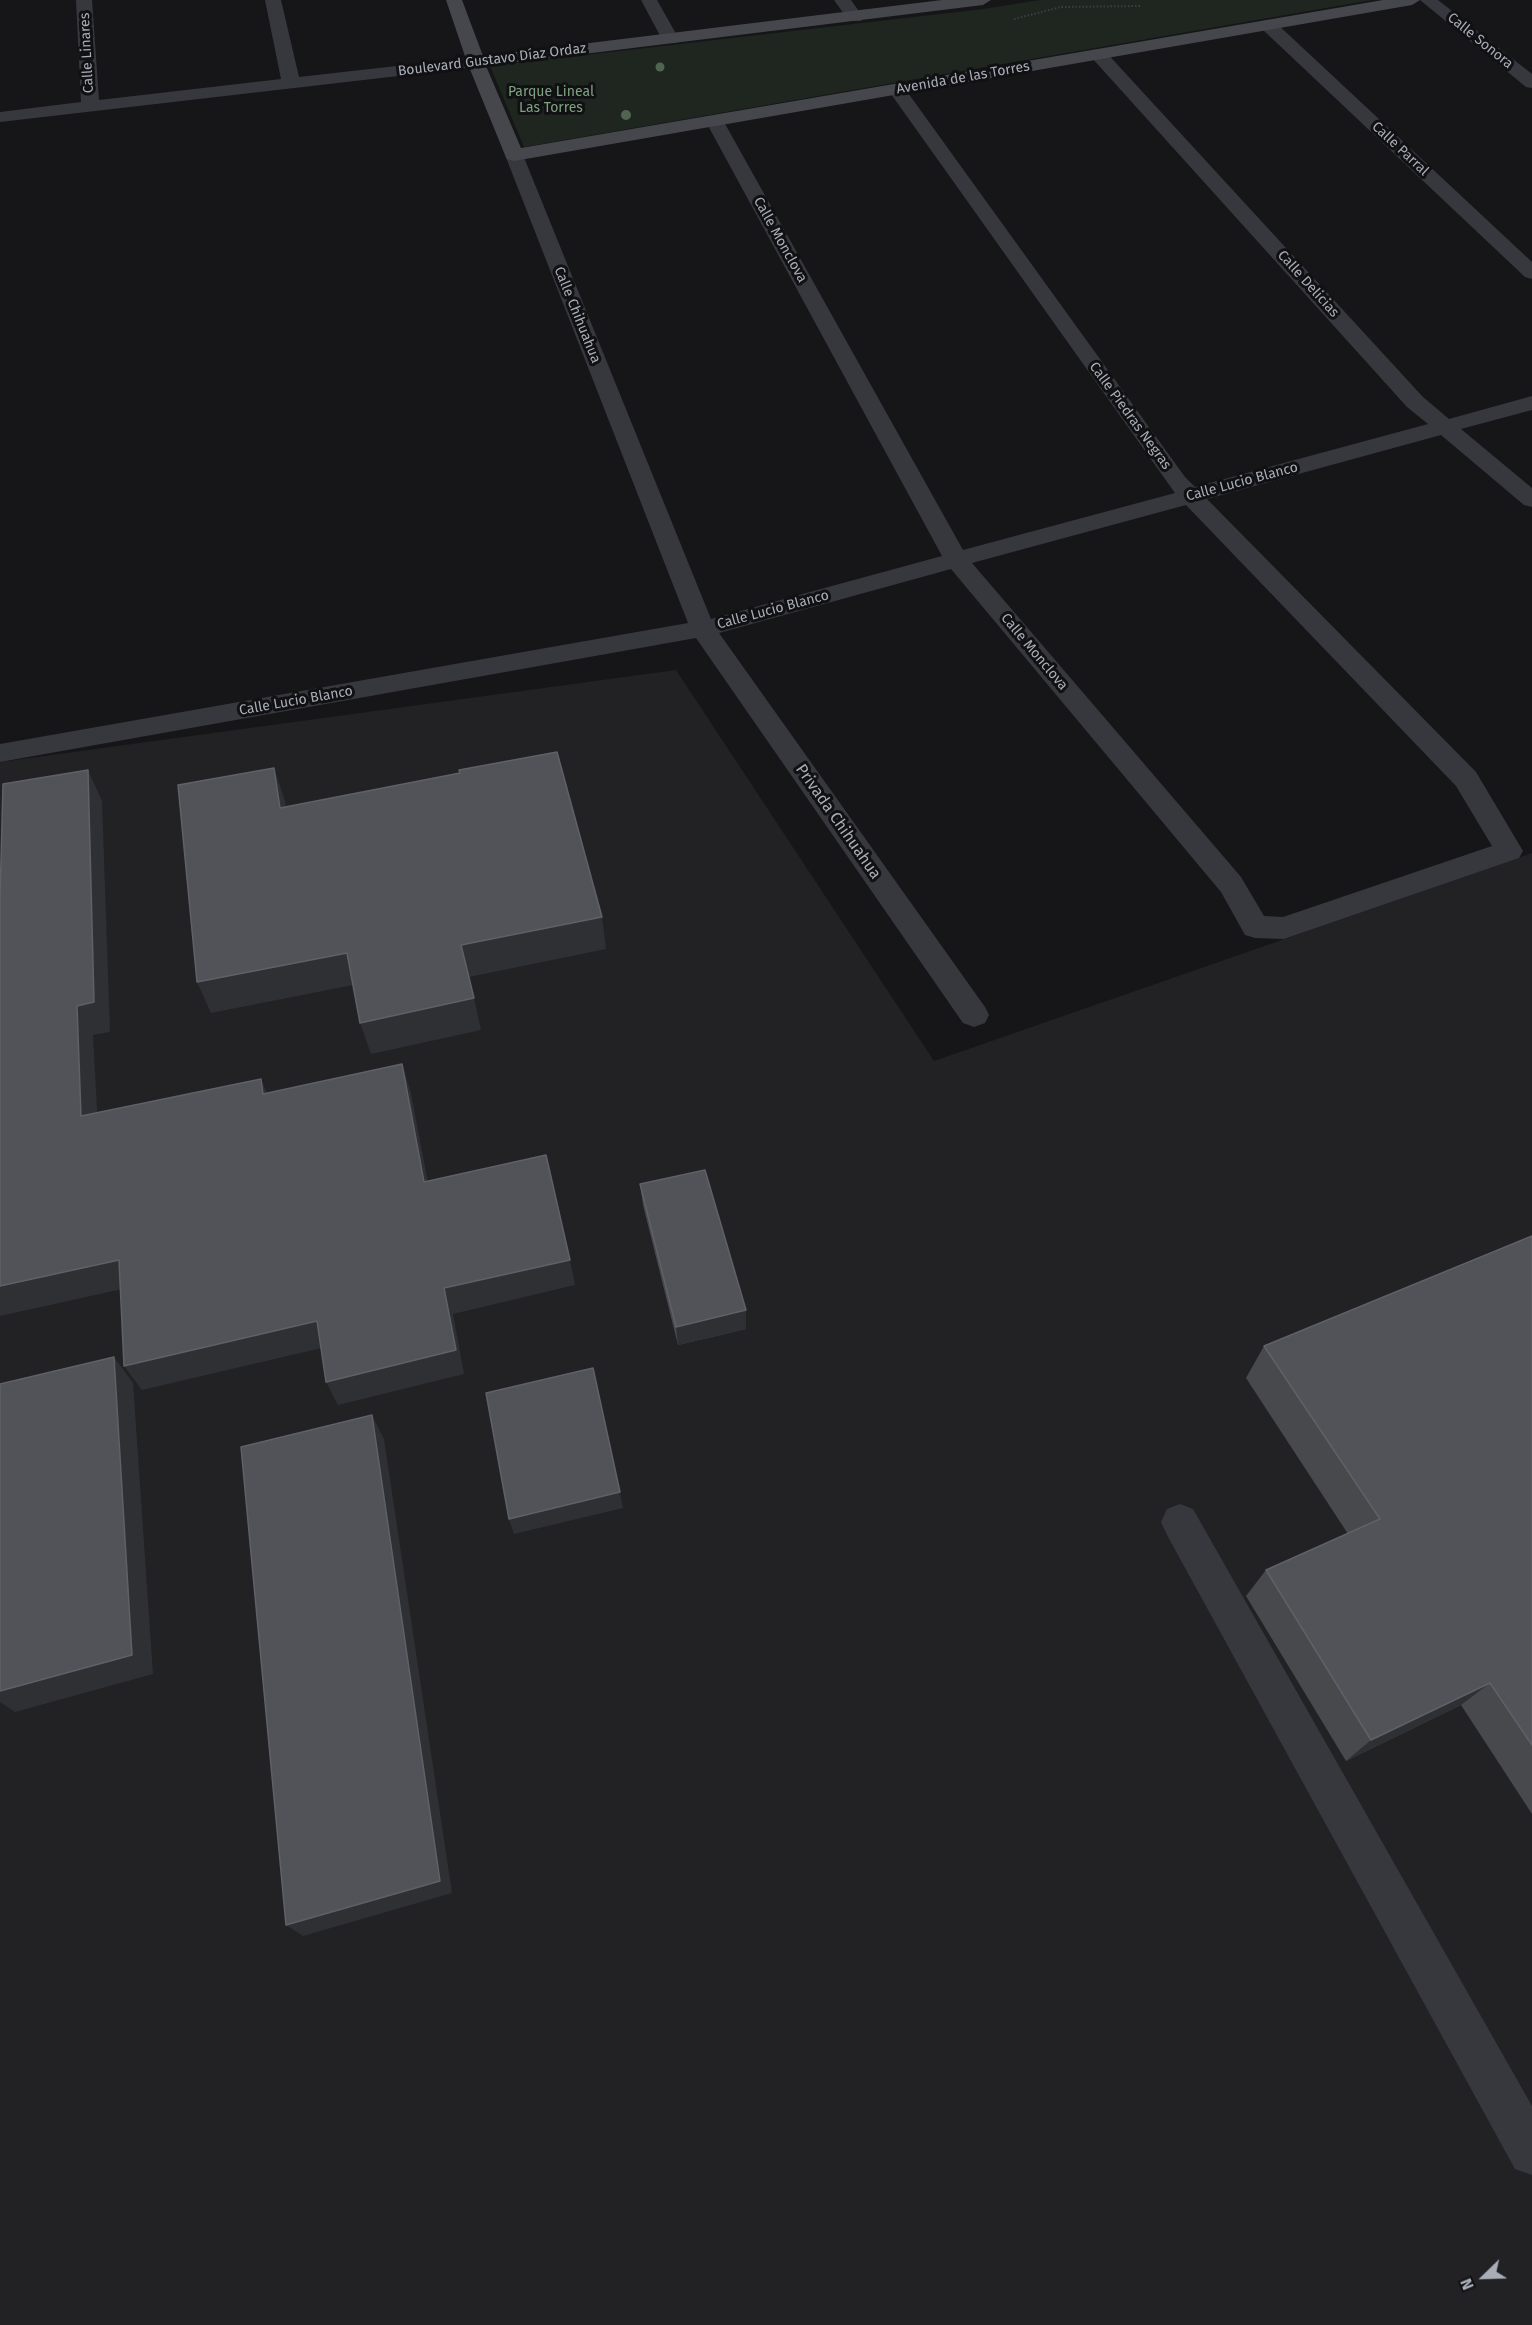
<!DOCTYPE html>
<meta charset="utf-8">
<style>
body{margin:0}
#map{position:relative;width:1532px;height:2325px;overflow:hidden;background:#161618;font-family:"Fira Sans",sans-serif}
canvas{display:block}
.north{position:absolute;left:1454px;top:2247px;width:60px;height:60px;-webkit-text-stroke:4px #111113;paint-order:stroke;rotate:247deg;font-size:16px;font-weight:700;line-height:24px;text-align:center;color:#a8adb8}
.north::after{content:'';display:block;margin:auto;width:21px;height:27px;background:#a8adb8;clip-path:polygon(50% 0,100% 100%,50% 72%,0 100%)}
</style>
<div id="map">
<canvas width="1532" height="2325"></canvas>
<div class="north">N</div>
</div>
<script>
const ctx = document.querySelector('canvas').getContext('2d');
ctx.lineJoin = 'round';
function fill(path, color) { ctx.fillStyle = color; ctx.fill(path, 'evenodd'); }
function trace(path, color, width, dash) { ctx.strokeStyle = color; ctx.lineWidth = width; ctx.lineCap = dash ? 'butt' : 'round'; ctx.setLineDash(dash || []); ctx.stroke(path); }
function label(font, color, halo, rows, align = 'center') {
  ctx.font = font + ' "Fira Sans",sans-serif'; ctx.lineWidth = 6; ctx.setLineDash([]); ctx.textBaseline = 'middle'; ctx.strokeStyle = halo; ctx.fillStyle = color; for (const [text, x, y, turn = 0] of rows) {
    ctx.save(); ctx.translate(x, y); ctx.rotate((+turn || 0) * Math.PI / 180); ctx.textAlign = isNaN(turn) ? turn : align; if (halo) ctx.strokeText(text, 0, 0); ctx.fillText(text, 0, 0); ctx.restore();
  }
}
const built = new Path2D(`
 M676,670l258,391 598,-208v1472h-1532v-1563z`);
const green = new Path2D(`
 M1040,0h332l-848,147 -34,-81 493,-57z`);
const path = new Path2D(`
 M1014,19l47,-12 79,-1
 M544,92l7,19`);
const lane = new Path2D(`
 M1180,1504l13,5 339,597v69l-17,-6 -348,-634 -6,-13 6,-13z`);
const street = new Path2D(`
 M76,0h16l7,100 182,-21 -16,-79h16l18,77 177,-20 6,1 3,4 -3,4 -6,1 -476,55v-10l81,-10z
 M641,0h16l22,39 -3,4h-12z
 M834,0h17l12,17 -2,4h-12z
 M1420,0h18l94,74v14l-6,-1z
 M1268,20l6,1 258,241v17l-7,-2 -263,-248 -2,-4 2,-4z
 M1098,49l6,1 319,347 26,22 83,-23v14l-71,19 71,59v19l-8,-2 -83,-70 -234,64 269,273 47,79 -4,7 -235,81 -29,-1 -10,-3 -24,-43 -270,-323 -232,64 266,374 4,8 -4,8 -11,4 -11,-4 -267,-385 -696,124v-18l688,-121 -183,-468 2,-4h14l2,4 188,464 231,-63 -236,-434 3,-4h12l3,4 239,428 212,-57 -284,-399 -3,-4 3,-4h12l282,391 10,10 233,-63 -21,-17 -315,-349 -3,-4 3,-4zM1186,505l270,281 36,60 -209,71 -19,-1 -23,-39 -269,-314z`);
const secondary = new Path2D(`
 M446,0h16l21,56 459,-56h49l-8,5 -497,61 35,82 862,-148h37l-8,5 -898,156 -7,-2 -2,-4 -38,-93z`);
const trees = [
 [660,67,4.5],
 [626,115,5]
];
const wall = new Path2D(`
 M640,1184l106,126v19l-68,16 -35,-140z
 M1532,1236v578l-71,-109 -115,56 -100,-165 20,-26 82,-36 -102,-156 18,-32z`);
const shadedWall = new Path2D(`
 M274,768l11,33 6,40 -11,-33z
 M88,770l14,31 8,231 -17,3 6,109 -18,-28 -4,-110z
 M602,917l4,32 -137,28 -8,-32z
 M347,953l11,31 -147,29 -14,-31z
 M474,998l7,32 -110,24 -11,-31z
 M402,1064l9,29 22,116 -9,-27z
 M261,1079l12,28 -10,-13z
 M119,1260l17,26 -136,30v-30z
 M570,1260l5,25 -122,29 11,60 -126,31 -12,-23 118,-94z
 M746,1310v19l-68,16 -2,-18z
 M317,1321l13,25 -188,44 -18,-24z
 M114,1357l19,26 20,291 -138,38 -15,-10v-11z
 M372,1415l12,24 68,454 -149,43 -17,-11z
 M620,1492l3,16 -109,26 -5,-15z
 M1490,1683l-29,22 -115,56 25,-21z`);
const building = new Path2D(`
 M557,752l45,165 -141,28 13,53 -114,25 -13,-70 -150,29 -19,-197 96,-17 6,40 180,-35 -1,-3z
 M88,770l6,232 -17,4 4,110 180,-37 2,15 139,-30 22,118 122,-27 24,105 -126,28 12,62 -130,32 -9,-61 -193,45 -5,-106 -119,26v-387l3,-115z
 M705,1170l41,140 -70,17 -36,-143z
 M1532,1236v509l-42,-62 -119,57 -105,-170 114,-51 -116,-173z
 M114,1357l18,298 -132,36v-307z
 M593,1368l27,124 -111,27 -23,-126z
 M372,1415l68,466 -154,44 -45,-478z`);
const farStreetnames = [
 ["Calle Sonora",1480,41,39],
 ["Calle Linares",87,53,-93],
 ["Boulevard Gustavo Díaz Ordaz",492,60,-7],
 ["Avenida de las Torres",963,78,-10],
 ["Calle Parral",1400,149,43],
 ["Calle Monclova",780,240,61],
 ["Calle Delicias",1308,284,48],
 ["Calle Chihuahua",577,315,68],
 ["Calle Piedras Negras",1130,416,54],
 ["Calle Lucio Blanco",1242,482,-15],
 ["Calle Lucio Blanco",773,610,-15],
 ["Calle Monclova",1034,652,50],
 ["Calle Lucio Blanco",296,701,-10]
];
const farParknames = [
 ["Parque Lineal",551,92],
 ["Las Torres",551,108]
];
const streetNames = [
 ["Privada Chihuahua",838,822,55]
];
fill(built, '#222225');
fill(green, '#1e261f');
trace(path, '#3d3f44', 2, [1.5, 2]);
fill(lane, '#37383d');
fill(street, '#37383d');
fill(secondary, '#45474d');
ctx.fillStyle = '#506452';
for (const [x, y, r] of trees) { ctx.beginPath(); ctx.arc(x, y, r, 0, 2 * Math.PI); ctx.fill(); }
fill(wall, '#47494d');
fill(shadedWall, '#2f3033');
fill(building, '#525359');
trace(building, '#5f6168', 1.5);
label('14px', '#a8adb8', '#111113', farStreetnames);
label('14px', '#7fa381', '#111113', farParknames);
label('16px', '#a8adb8', '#111113', streetNames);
</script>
